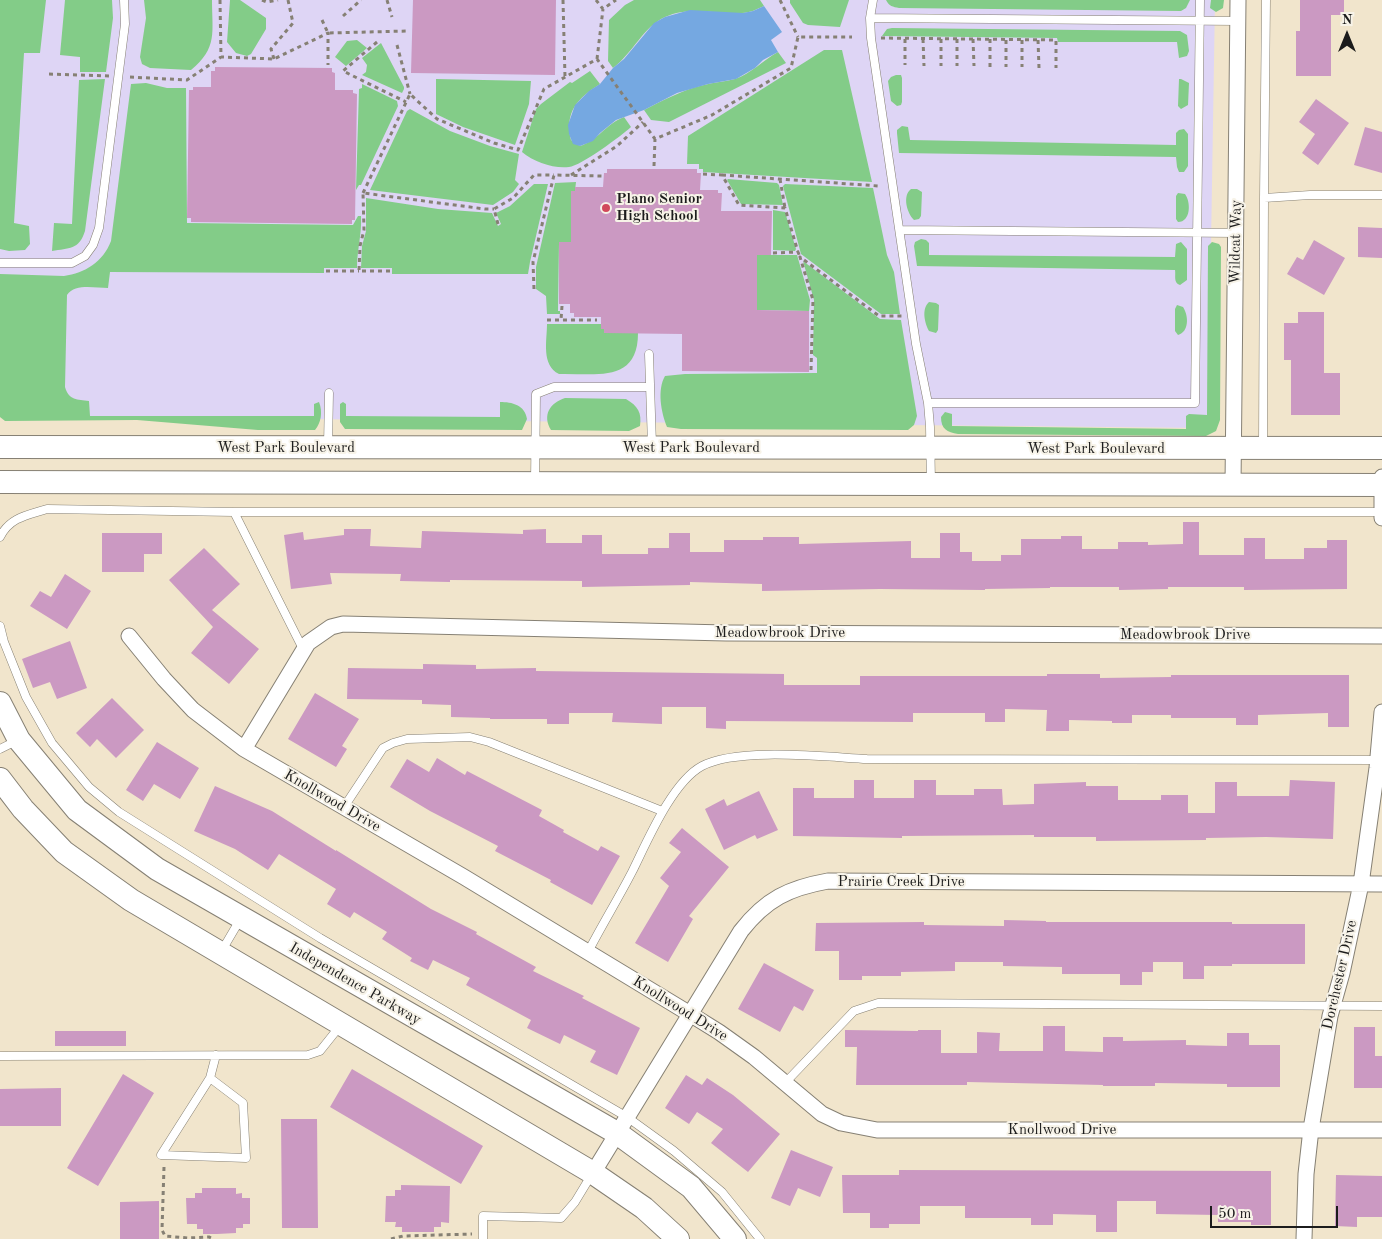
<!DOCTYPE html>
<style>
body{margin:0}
#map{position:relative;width:1382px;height:1239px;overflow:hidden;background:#f1e5cc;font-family:"Old Standard TT",serif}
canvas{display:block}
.north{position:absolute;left:1322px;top:10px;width:50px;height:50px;-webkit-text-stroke:4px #f7f3e8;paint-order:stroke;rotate:0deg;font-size:14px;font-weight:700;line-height:20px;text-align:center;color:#1c1c1c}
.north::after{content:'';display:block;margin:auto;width:18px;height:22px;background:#1c1c1c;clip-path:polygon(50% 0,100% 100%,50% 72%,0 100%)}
.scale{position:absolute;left:1210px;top:1206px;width:128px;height:22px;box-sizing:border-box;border:2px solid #1c1c1c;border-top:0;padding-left:6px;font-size:15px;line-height:18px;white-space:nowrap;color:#1c1c1c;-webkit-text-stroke:4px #f7f3e8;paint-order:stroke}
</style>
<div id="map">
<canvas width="1382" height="1239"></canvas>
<div class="north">N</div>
<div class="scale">50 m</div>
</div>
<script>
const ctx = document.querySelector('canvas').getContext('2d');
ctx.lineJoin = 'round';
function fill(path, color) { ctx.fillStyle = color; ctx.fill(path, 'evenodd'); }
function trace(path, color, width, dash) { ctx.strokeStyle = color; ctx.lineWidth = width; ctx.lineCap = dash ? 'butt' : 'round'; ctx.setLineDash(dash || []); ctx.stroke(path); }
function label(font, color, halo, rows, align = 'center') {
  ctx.font = font + ' "Old Standard TT",serif'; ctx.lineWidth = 4; ctx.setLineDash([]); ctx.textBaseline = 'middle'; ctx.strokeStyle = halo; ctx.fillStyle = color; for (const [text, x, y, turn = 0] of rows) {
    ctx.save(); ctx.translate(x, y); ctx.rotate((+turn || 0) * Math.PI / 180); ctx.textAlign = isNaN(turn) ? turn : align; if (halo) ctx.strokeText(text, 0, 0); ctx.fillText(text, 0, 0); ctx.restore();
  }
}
const built = new Path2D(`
 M0,0h1215l-7,428 -1208,-12z`);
const green = new Path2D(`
 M0,0h46l-6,53h-16l-10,170 15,3 1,18 -5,6 -16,1 -9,-2z
 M65,0h47l1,18 -7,54h-26v-15l-20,-2z
 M144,0h68c0,32 6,48 -21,70l-41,-2 -8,-4 -2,-7 6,-39z
 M230,0h10l26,18v11l-15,25 -4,2 -11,-3 -9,-11z
 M634,0h126l4,6c-7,3 -14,7 -22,7 -26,2 -50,-8 -77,4 -22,10 -32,36 -52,51l-5,-7 1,-41 16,-15z
 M790,0h59l-9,27 -32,-2 -5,-2 -13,-20z
 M886,0h304l-4,8 -5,3 -282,-3c-6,-1 -10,-2 -13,-8z
 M1211,0h13l-1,8 -7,4 -6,-4z
 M892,28l288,3 7,4 2,16 -2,5 -8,2 -2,-16h-119l-1,-4 -175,-2 5,-7z
 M357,40l10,8 -21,18 -11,-9 12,-16z
 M381,43l23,44v2l-2,4 -40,-18 4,-3 1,-7 -5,-7z
 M824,50h18l30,132 -169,-10v-3h-4v-5h-12l1,-28z
 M778,52l8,11 -117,59 -18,-2 -7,-10c20,-10 38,-20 60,-25 10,-3 21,-3 31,-6 16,-5 28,-19 43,-27z
 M590,71l10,13c-22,14 -36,28 -29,56l9,6c17,-5 26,-22 44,-29l7,10c-10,9 -50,39 -62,40 -15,2 -35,-5 -47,-15l14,-43 5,-5 29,-22 2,1z
 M896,75h5l1,3v24l-1,3 -4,1 -6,-5 -3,-20 3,-4z
 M105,79l-20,152c-6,19 -16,17 -33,20l2,-28 18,1 7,-144z
 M436,79l95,2 -2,23 -14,41 -52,-18 -27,-13z
 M1179,79h2l8,4 -1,22 -7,4 -3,-3z
 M146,83l21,5h19l1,135 166,2 5,-9h3c1,18 -4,34 -4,52h-33v5l-214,-1 -2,16c-13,0 -33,-5 -41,7l-2,92c4,14 12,12 24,14l1,15h224v-12l5,-2c4,10 2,21 -4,28h-57l-121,-10 -132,1 -5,-4v-143l64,2c21,-3 39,-14 47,-35l20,-157z
 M362,84l35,17 1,5 -37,79h-2l-3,5 3,-101 3,-1z
 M410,109l40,22 40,15 29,8 -4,26 4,4 -6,8 -20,13 -123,-15 37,-79z
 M902,126l6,1 2,13 266,5v-12l3,-3 5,-1 4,5v32l-4,6h-5l-2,-5 -1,-10 -277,-4 -2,-20v-3z
 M728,179l49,4 2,2 4,20 -42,-1 -14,-24z
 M576,182l-1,9h-4v51l-12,1 -1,68h2v3h-13l-1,-18 -10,-7v-22l19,-84z
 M534,184h14l-18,78 -2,12h-136v-6h-31l1,-22 4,-15v-33l72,11 54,4 6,13 3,-2 -5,-11 14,-7z
 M785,184l88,4 14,67 7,17 6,42h-19l-80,-60 -18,-68z
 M911,189h6l5,3 -1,24 -2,3 -5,1c-7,-7 -12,-24 -3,-31z
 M1178,193l7,1c6,8 6,28 -7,28l-2,-3v-23z
 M773,210l12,2 11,37 -1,2 -22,-1z
 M921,239l5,1 3,3v12l246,2 1,-13 5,-2 6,7v31l-7,5c-7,-2 -4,-10 -5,-15l-258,-4 -3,-20 1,-4z
 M1212,242l7,2 2,3 -1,173 -4,11 -10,5 -248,-2c-11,-2 -17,-5 -17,-17l4,-5 7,2v12l234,3v-13l3,-2 18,1 1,-169z
 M757,255h40l13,45 -1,11 -52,-1z
 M803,261l77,58 21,1 16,96 -3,9 -6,5 -227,-1 -14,-2c-6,-15 -10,-37 -2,-51l20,-2 132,-1v-15l-4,-3 1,-55z
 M929,302l7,1 3,2 -1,25 -2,3 -7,-2c-4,-7 -8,-22 0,-29z
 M1177,305l6,2c6,9 6,25 -5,28l-3,-4v-22z
 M547,324h54v5h3v4h34c0,51 -43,40 -79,41 -18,-9 -12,-33 -12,-50z
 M565,398l61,1c12,7 16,14 14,27l-11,5 -78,-1c-9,-15 -1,-27 14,-32z
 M343,402l3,2v12l154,1v-15c12,0 25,3 27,17l-5,11 -177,-1 -5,-7v-18z`);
const water = new Path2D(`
 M764,6l18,26 -11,8 7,12 -15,8 -8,8 -19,11 -28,5 -31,9 -33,17 -28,10 -16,13 -7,8 -13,5 -7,-2 -4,-10 -1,-9 7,-20 14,-14 11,-7 13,-16 11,-9 30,-36 11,-6 25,-7 53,3 10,-2z`);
const building = new Path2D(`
 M413,0h143l-1,75 -144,-2z
 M1300,0h44v15h-13v61h-35v-45h4z
 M215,67l117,1v4l3,1v17h18v3l4,1 -2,126h-3v4l-161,-2v-4h-4l2,-128h4v-3h18v-16h4z
 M1316,99l33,24 -31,42 -16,-12 13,-19 -16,-12z
 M1365,127l17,5v41l-28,-8z
 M607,169h90v4h4l-1,17h18v3h4l-1,18h51l-1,44h-14v55l52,1v61l-127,-1v-37l-78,-1v-4h-3v-12h-27v-4h-4v-9h-11v-62h12v-51h4v-4h28l1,-14h3z
 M1358,227l24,1v30l-24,-1z
 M1314,240l31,18 -21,37 -37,-21 10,-17 6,3z
 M1298,312h26v61h16v42h-49v-55h-7v-37h14z
 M1183,522h16v33h45v-17h21v21h39v-11h23v-8h20v49l-103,1v-3h-76v2l-49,1v-3h-69v1l-65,1v1l-105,-1 -118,2v-7l-72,-2v3l-108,2v-6l-132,-1v2l-50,-1 1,-7 -71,-1 2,11 -41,5 -7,-54 19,-3 1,8 40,-5v-6h27l-1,17 51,2 1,-17 101,3v-4l23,-1v14h36v-8h20v19h46v-6h21v-15h21v19h34v-12h39v-3h36v7l112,-3v17h29v-25h20v19h12v9h29v-6h20v-16h40v-3h21v13h36v-7h30v3l35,-1z
 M102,533h60v21h-18v18h-42z
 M204,548l36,36 -28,26 47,39 -30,35 -38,-31 22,-26 -44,-47z
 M65,574l26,17 -24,38 -37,-23 10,-15 11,6z
 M70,641l17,47 -30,11 -7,-17 -17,6 -11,-29z
 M423,664l53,1v4l60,-1v3l248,3v11h76v-9h187v-2h53v4l71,-1v-2h178v52h-21v-14l-70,2v10h-22v-7h-65v-3h-39v8h-20v-2l-43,-1v11h-23l1,-21 -42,-1v13h-20v-9h-72v9l-187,-1v8l-20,-1v-21h-44v17l-50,-2 1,-9h-44v11h-22v-5h-57v-1l-39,-1v-12l-29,-1v-4l-75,-1 1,-31 75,1z
 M315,693l44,26 -17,27 5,3 -11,18 -48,-28z
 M112,698l32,32 -28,28 -19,-19 -7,8 -14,-14z
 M157,742l42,26 -19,31 -26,-15 -11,17 -17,-11z
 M437,758l28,17 2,-4 75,39 -3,6 25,14 -1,2 35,19 3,-5 19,10 -28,49 -42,-23 1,-2 -56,-29 3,-5 -68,-35 -40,-24 17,-28 22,13z
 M854,780h20v18h40v-18h22v15h38v-6h28l1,16 31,-1v-20l52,-2v4h32v14h43v-5h27v18h27v-31h22v14h52l1,-16 45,2 -2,57 -67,-2 -60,1v2l-110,1v-4h-62v-2l-132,1v2l-109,-2v-48h21v10h40z
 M215,786l57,25 64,40v-1l95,59 46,23 -1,2 60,33 -3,4 51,25 -2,2 58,30 -23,47 -27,-13 6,-11 -32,-16 -4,9 -33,-16 4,-8 -65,-35 4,-7 -37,-18 -5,10 -18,-9 2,-3 -30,-19 5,-7 -33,-20 -4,6 -23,-14 9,-15 -57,-35 -11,16 -33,-21 -41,-18z
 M759,791l19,39 -21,9 -2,-4 -31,15 -19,-41 19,-10 3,7z
 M682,828l47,39 -40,49 4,3 -25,43 -33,-19 34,-57 -9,-8 21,-26 -12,-9z
 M1004,920l42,1v1h186v2h73v40h-73v2h-28v13h-21v-17h-30v10h-11v13h-22v-11h-58v-7l-59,-1v-4h-48v9l-54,1v4h-39v4h-23v-29h-24l1,-28 108,-1v3l80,1z
 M764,963l50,27 -11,21 -9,-5 -14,26 -42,-23z
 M1043,1026h22v25l38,1v-15h20v4l63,-1v5l41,1v-13h22v12h31v42h-53v-3l-72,-1v3h-52v-1l-136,-3v3h-111l1,-38h-12v-17l73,1v-1h23v23h36v-21l23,1 -1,18h44z
 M1354,1027h21v29h7v32h-28z
 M55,1031h71v15h-71z
 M352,1069l131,77 -22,38 -131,-77z
 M123,1074l31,19 -56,93 -31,-18z
 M686,1075l16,10 5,-7 26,17 47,39 -32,38 -37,-29 12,-14 -26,-17 -8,12 -24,-16z
 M61,1088v38h-61v-37z
 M281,1119h36l1,109h-36z
 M791,1150l42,17 -13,30 -22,-9 -8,18 -19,-8z
 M899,1170l372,1v54h-20v-3h-33v-7l-62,-1v-13h-39v31h-21v-17l-43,-1v11h-22v-7h-66v-12h-45v18h-31v4h-19v-15h-27l-1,-38h57z
 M1336,1175l46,1v41h-25v10l-22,-1z
 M401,1185l49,1 -1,37 -8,-1v5h-7v5h-32v-5h-7l1,-5h-11l1,-26h9v-6h6z
 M202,1188h34v6l6,-1v5h8v26h-7v4h-7v5l-19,1h-14v-5h-6v-5h-10l-1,-26h9v-5h7z
 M159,1201v38h-39v-37z`);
const path = new Path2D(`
 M220,0l1,57 53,2 54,-26v32
 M262,0l5,2 11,-2
 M387,0l5,17
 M563,0l2,77
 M596,0l7,9 13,-9
 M780,0l18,37
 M343,16l18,-16
 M322,20l6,13 79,-2
 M881,38l175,2v28
 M905,39v26
 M923,39l1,27
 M941,39v27
 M957,39v27
 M973,39l1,27
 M1006,40v27
 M1022,40v27
 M1038,40l1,28
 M377,42l-34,29 63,31
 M397,45l13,49
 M274,59l-3,-10 22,-26 -5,-23
 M597,59l6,-50
 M990,67v-28
 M49,74l60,2
 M130,77l57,3 34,-23
 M654,166l1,-27
 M703,174l19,1 17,30 46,3 13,44
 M571,175l46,-29 26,-24
 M722,175l157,11
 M780,179l5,29
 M363,193l47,-99 27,25 57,24 24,7 26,-61 53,-30 58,80 57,-24 79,-47 7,-31h54
 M498,224l-4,-15 19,-11 21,-23h20
 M773,253l25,-1 2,5
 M326,271h33
 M390,271h-31l1,-25 4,-16 -1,-37 122,16h9
 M534,289l-1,-27 21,-87 48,1
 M562,306l-1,14h36
 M547,320h14
 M811,370l2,-70 -13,-43 79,59h23
 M164,1167l-2,63 3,6 23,2 21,-1 5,2
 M391,1239l12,-3 69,-2`);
const service = new Path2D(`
 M873,0l-3,18 1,20 45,306 12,59 2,24 1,56
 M870,18l368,3
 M1264,198l2,-198
 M900,230l337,3
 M0,263h72l13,-7 8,-11 6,-17 26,-204 -1,-24
 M649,354l3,91
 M928,403h267l5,-403
 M328,446l1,-53
 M1263,447l1,-249 46,-3h72
 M535,482l1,-88 18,-7h96
 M234,512h1148
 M0,537c10,-20 28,-22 47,-28l187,3 69,137
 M0,626l4,16 22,55 26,46 37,44 30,25 201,126 307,179 47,34 48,41 38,47
 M0,749l16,-8
 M344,807l39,-59 10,-5 14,-4 63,-2 19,5 173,69
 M221,952l20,-34
 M588,952c14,-27 30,-53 44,-80 15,-30 40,-90 70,-106 35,-19 125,-9 165,-7l513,1
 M0,1056l308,-1 12,-4 20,-25
 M210,1078l33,25 3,55 -85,-3 49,-77 6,-23
 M785,1083l69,-72 24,-8 504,3
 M483,1239v-23l78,2 14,-16 17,-28`);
const minor = new Path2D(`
 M1382,477v41
 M1233,485l5,-485
 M129,636l35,43 29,31 51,39 220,128 226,137 29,18 35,25 68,57 19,9 36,7h505
 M244,749l64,-106 23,-16 12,-3 383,9 656,3
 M593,1173l148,-242c25,-32 48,-43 87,-50l554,3
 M1304,1239l2,-65 5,-45 19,-113 12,-43 19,-89 16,-116 5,-56`);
const secondary = new Path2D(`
 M0,447l1382,1
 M0,482l1382,3
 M0,703l19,37 58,70 80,59 460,264 74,54 44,52
 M0,779l23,30 41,43 67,48 462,273 51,35 34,31`);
const markers = [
 [606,208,5,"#d1495b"]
];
const poiNames = [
 ["Plano Senior",616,199],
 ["High School",616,216]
];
const streetNames = [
 ["Wildcat Way",1236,242,-89],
 ["West Park Boulevard",286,448],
 ["West Park Boulevard",691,448],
 ["West Park Boulevard",1096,449],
 ["Meadowbrook Drive",780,633],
 ["Meadowbrook Drive",1185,635],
 ["Knollwood Drive",332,801,30],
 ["Prairie Creek Drive",901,882],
 ["Dorchester Drive",1340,975,-77],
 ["Independence Parkway",355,984,30],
 ["Knollwood Drive",680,1009,32],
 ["Knollwood Drive",1062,1130]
];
fill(built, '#ded5f5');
fill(green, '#83cc88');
fill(water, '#75a8e1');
fill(building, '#cb99c2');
trace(service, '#868074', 9);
trace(minor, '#868074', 17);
trace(secondary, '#868074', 24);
trace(path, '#868074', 3, [4, 4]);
trace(service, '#fff', 8);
trace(minor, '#fff', 15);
trace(secondary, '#fff', 22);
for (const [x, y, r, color] of markers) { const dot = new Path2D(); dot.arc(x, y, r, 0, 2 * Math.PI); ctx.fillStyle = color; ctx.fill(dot); trace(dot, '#f7f3e8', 2); }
label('bold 15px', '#1c1c1c', '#f7f3e8', poiNames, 'left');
label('15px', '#1c1c1c', '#f7f3e8', streetNames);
</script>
